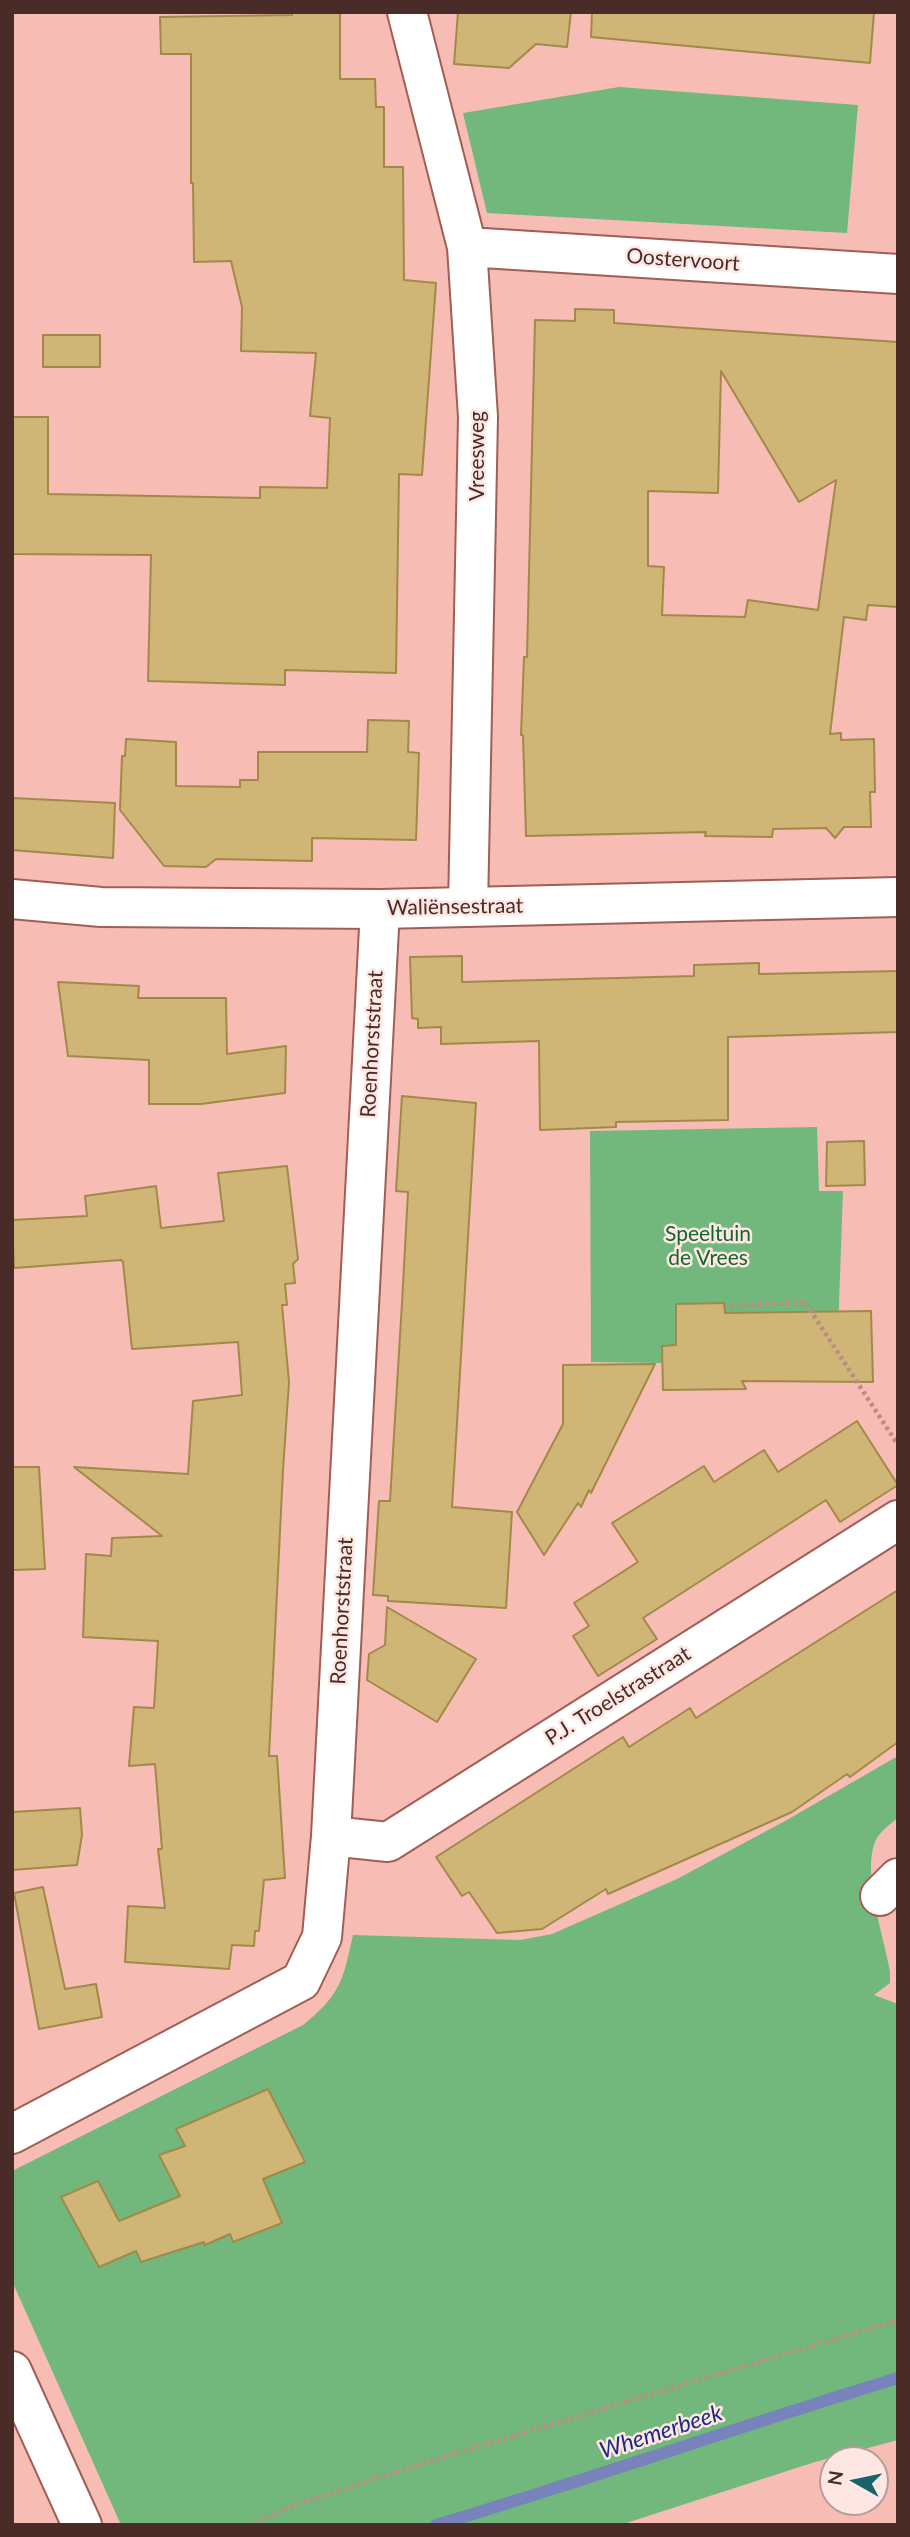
<!DOCTYPE html>
<meta charset="utf-8">
<style>
body{margin:0}
#map{position:relative;width:910px;height:2537px;overflow:hidden;background:#f7bcb3;font-family:Lato,sans-serif}
canvas{display:block}
.frame{position:absolute;inset:0;border:14px solid #492c28;pointer-events:none}
.north{position:absolute;left:819px;top:2446px;width:70px;height:70px;box-sizing:border-box;background:#fee7e3;border:2px solid #b69c98;border-radius:50%;rotate:279deg;font-size:19px;font-weight:700;line-height:28px;text-align:center;color:#492c28}
.north::after{content:'';display:block;margin:auto;width:24px;height:32px;background:#18646e;clip-path:polygon(50% 0,100% 100%,50% 72%,0 100%)}
</style>
<div id="map">
<canvas width="910" height="2537"></canvas>
<div class="frame"></div>
<div class="north">N</div>
</div>
<script>
const ctx = document.querySelector('canvas').getContext('2d');
ctx.lineJoin = 'round';
function fill(path, color) { ctx.fillStyle = color; ctx.fill(path, 'evenodd'); }
function trace(path, color, width, dash) { ctx.strokeStyle = color; ctx.lineWidth = width; ctx.lineCap = dash ? 'butt' : 'round'; ctx.setLineDash(dash || []); ctx.stroke(path); }
function label(font, color, halo, rows, align = 'center') {
  ctx.font = font + ' Lato,sans-serif'; ctx.lineWidth = 5; ctx.setLineDash([]); ctx.textBaseline = 'middle'; ctx.strokeStyle = halo; ctx.fillStyle = color; for (const [text, x, y, turn = 0] of rows) {
    ctx.save(); ctx.translate(x, y); ctx.rotate((+turn || 0) * Math.PI / 180); ctx.textAlign = isNaN(turn) ? turn : align; if (halo) ctx.strokeText(text, 0, 0); ctx.fillText(text, 0, 0); ctx.restore();
  }
}
const green = new Path2D(`
 M619,87l239,18 -11,128 -360,-20 -24,-100z
 M817,1127l2,64h24l-6,169 -180,3 -66,-1 -1,-231z
 M898,1756v62c-9,7 -18,13 -23,24 -13,32 9,95 15,130v11l-16,12 24,9v436l-83,22 -195,63h-499l-109,-244v-110l291,-146c37,-30 40,-44 50,-90l167,5 32,-6 125,-55 108,-58z`);
const stream = new Path2D(`
 M436,2525c155,-46 307,-100 462,-147`);
const building = new Path2D(`
 M292,12h48v67h35l1,28h8v60h19l1,113 32,3 -14,192 -23,-1 -3,199 -111,-3v15l-137,-4 3,-126 -139,-1v-137h36v77l212,4v-11l67,1 3,-70 -20,-2 6,-63 -75,-2 1,-44 -11,-46 -37,1 -1,-79h-2v-129h-30l-1,-37 132,-2z
 M458,12h113l-4,35 -31,-3 -27,24 -55,-4z
 M592,12h282l-4,51 -279,-26z
 M575,309l39,1v13l284,19v265l-30,-2 -2,15 -22,-3 -14,117 11,-1v7l33,-1 1,53h-5l1,35h-27l-9,11 -9,-10 -53,1 -1,8 -67,-1 1,-4 -180,4 -3,-101h-2l3,-78h3l8,-337 40,1zM721,371l78,131 37,-22 -18,130 -70,-10 -3,17 -83,-2 2,-48 -16,-1v-75l70,2z
 M43,335h57v32h-57z
 M368,720l41,1 -1,31 11,1 -3,87 -104,-2v23l-96,-2 -10,8 -42,-1 -44,-56 2,-54h3l1,-17 50,3v44l64,1v-7h18v-28h109z
 M12,798l103,5 -2,55 -101,-8z
 M462,956v26l232,-6v-11l33,-1 32,-1v11l139,-3v61l-170,5v83l-112,2v5l-76,3 -1,-89 -98,3v-17l-23,1v-9l-6,-1 -2,-61z
 M58,982l81,4 -1,12h88l1,56 59,-8 -1,47 -84,11h-52v-44l-81,-4z
 M402,1096l74,7 -24,404 60,5 -6,96 -118,-7v-5l-15,-1 6,-94h11l12,-198 6,-111 -12,-1z
 M864,1141l1,44 -39,1 1,-44z
 M287,1166l11,93 -5,5 2,19 -10,1 2,21h-5l7,77 -6,88 -14,286h8l8,122 -21,2 -5,51h-4l-1,15 -22,-1 -3,24 -104,-7 3,-56 37,2 -7,-59h4l-7,-85 -26,2 5,-59 20,1 4,-67 -75,-4 3,-83 25,2 1,-18 50,-2 -88,-69 114,7 5,-73 49,-6 -4,-53 -106,7 -9,-87 -2,-2 -107,8 -2,-48 75,-4 -2,-20 71,-10 5,42 63,-7 -6,-48z
 M724,1303l1,10 146,-2 2,71 -131,-1 4,8 -83,1 -1,-44 14,-1v-41z
 M655,1364l-64,129 -2,-3 -8,17 -3,-4 -34,52 -27,-43 46,-88v-59z
 M857,1421l41,64 -58,37 -14,-22 -34,22 -149,96 14,21 -59,37 -25,-40 16,-10 -15,-23 64,-41 -26,-39 92,-57 10,16 50,-32 14,22z
 M12,1467h27l6,102 -33,1z
 M898,1590v152l-48,35 -3,-3 -55,38 -184,82 -2,-5 -64,40 -45,4 -28,-41 -7,4 -26,-39 187,-120 6,10 61,-39 6,10z
 M387,1607l89,52 -39,63 -70,-42 2,-26 16,-9z
 M80,1808l2,27 -5,30 -65,5v-58z
 M43,1887l22,102 31,-5 6,33 -63,12 -25,-136z
 M268,2089l37,73 -42,17 19,44 -49,19 -3,-8 -25,11 -1,-3 -63,20 -5,-11 -37,16 -38,-70 37,-16 21,40 61,-25 -21,-41 26,-9 -9,-17z`);
const path = new Path2D(`
 M730,1306l75,-4 93,143
 M252,2525l37,-18 125,-41 484,-146`);
const street = new Path2D(`
 M407,12l60,235 11,170 -10,490
 M467,247l431,27
 M331,1836l57,6 510,-322
 M880,1896l18,-18
 M12,2134l289,-153 21,-44 9,-101 49,-927
 M12,2371l70,154`);
const secondary = new Path2D(`
 M12,899l89,8 279,2 518,-12`);
const streetNames = [
 ["Oostervoort",683,260,4],
 ["Vreesweg",477,456,-90],
 ["Waliënsestraat",455,907,-1],
 ["Roenhorststraat",372,1044,-87],
 ["Roenhorststraat",342,1611,-87],
 ["P.J. Troelstrastraat",618,1696,-32]
];
const parkNames = [
 ["Speeltuin",708,1234],
 ["de Vrees",708,1258]
];
const waterNames = [
 ["Whemerbeek",661,2432,-18]
];
fill(green, '#72b87d');
trace(stream, '#7783ba', 12);
fill(building, '#d0b676');
trace(building, '#a2894a', 2);
trace(street, '#a05e56', 42);
trace(secondary, '#a05e56', 42);
trace(path, '#bc8b84', 4.5, [3.5, 3.5]);
trace(street, '#fff', 38);
trace(secondary, '#fff', 38);
label('21px', '#492c28', '#fee7e3', streetNames);
label('21px', '#0f672b', '#fee7e3', parkNames);
label('italic 23px', '#1a2a85', '#fee7e3', waterNames);
</script>
